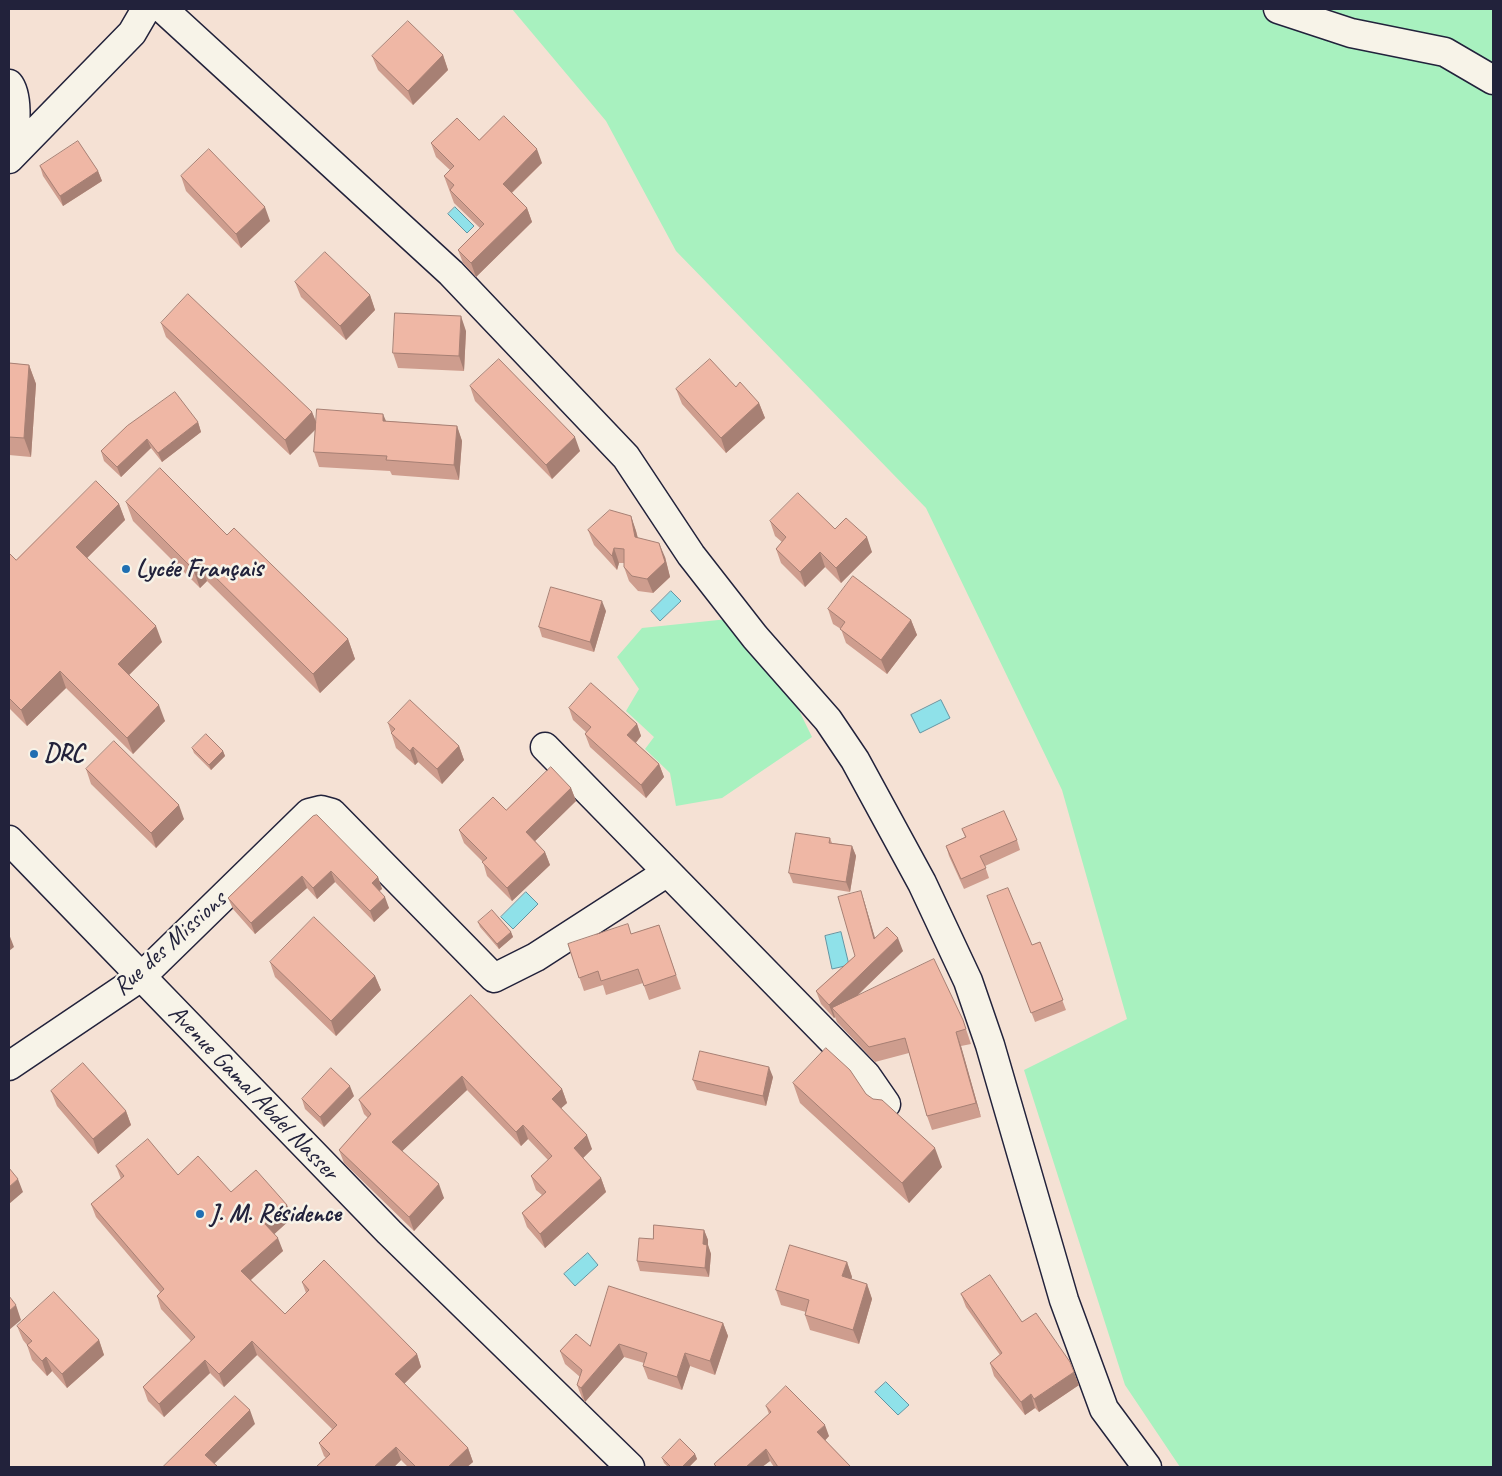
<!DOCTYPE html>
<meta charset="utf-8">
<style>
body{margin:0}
#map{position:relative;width:1502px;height:1476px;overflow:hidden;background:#f5e1d4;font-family:Caveat,sans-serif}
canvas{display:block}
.frame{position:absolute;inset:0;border:10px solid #22223b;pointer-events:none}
</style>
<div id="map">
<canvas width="1502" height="1476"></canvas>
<div class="frame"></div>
</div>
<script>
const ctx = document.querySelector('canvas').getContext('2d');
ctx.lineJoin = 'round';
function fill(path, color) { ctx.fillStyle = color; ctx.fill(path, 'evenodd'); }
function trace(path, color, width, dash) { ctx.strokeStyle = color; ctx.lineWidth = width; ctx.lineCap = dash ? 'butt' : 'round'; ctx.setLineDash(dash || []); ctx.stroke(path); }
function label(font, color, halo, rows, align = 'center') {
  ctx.font = font + ' Caveat,sans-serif'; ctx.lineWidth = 5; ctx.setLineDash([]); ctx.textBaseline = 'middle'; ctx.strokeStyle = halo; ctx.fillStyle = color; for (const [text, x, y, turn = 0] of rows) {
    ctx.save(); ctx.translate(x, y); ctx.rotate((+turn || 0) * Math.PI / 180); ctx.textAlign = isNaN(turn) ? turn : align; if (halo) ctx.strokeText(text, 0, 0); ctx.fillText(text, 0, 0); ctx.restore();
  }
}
const green = new Path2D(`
 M512,9h981v1458h-313l-55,-82 -101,-315 103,-51 -65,-229 -136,-282 -250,-257 -70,-130z
 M728,619l60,69 24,49 -90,61 -46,8 -6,-33 -25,-24 9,-12 -28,-26 13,-22 -22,-32 25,-29z`);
const water = new Path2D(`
 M455,207l19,19 -7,7 -19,-19z
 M671,591l10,10 -21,20 -9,-10z
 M941,700l9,18 -30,15 -9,-18z
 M526,892l12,12 -25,25 -12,-12z
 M841,932l8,33 -17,4 -7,-33z
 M588,1253l10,12 -23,21 -11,-12z
 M886,1382l23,23 -11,10 -23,-23z`);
const minor = new Path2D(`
 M163,9l288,264 175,184 65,98 64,82 73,83 27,40 67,123 46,98 22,64 74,255 40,109 43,58
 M1278,9l73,24 94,19 48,28
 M9,84c11,13 5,53 4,70
 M9,159l123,-126 14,-24
 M545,747l321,328 20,29
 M9,840l380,392 241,235
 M9,1066l132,-89 168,-164 12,-3 11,3 162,165 42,-21 130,-84`);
const wall = new Path2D(`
 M443,55l5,15 -35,35 -35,-35 -6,-14z
 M479,140l63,23 -30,30 15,15 5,14 -56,55 -13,-14 -5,-13 22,-22 -26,-25 -10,-27 6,-6 -14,-13 -5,-14z
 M40,166l58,5 4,10 -39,25 -20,-30z
 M181,176l89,45 -29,27 -55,-57z
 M295,282l75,13 5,15 -29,30 -45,-43z
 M161,323l151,89 4,10 70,-1 71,5 5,15 -3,39 -67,-5 -2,-4 -71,-4 -5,-15 1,-23 -25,26 -124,-118z
 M466,331l-2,40 -66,-3 -5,-15z
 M9,363l20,2 7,19 -5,73 -22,-2z
 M470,386l110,65 -28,28 -77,-78z
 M736,387l23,16 6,15 -39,35 -44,-49 -6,-15z
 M198,422l3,10 -39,30 -11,-14 -30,29 -17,-16 -3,-10z
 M126,502l101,33 121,104 7,20 -35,34 -113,-112 -7,7 -67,-67z
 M119,504l6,16 -38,38 75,84 -33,33 36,46 -32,33 -67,-66 -39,38 -18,-18v-155l7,7z
 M631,516l5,15 2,7 27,19 5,20 -17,16 -15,-2 -9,-10 -5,-14v-4h-5l-2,7 -23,-25 -6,-15z
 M770,521l65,8 37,23 -31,31 -16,-16 -20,20 -24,-24 -5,-14 6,-7 -7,-6z
 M828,609l83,11 6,15 -30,39 -41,-31 -5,-14 -8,-5z
 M606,611l-12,41 -52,-15 -3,-10z
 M569,708l68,16 4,12 -5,7 23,21 5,13 -18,21 -56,-51 -5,-13 1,-2 -13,-12z
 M388,723l71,23 5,14 -22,24 -24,-22 -3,3 -19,-17z
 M192,748l31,3 2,5 -14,14 -17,-17z
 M86,769l98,50 -28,29 -65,-64z
 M571,788l5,13 -41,40 10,11 5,13 -38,36 -25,-25 -4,-14 -19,-19 -5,-13 47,-20z
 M313,816l65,61 4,12 -3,2 10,17 -15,14 -39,-40 -18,17 -10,-11 -52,46 -22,-25 -5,-11z
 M962,829l55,11 3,10 -35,16 4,12 -25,11 -15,-33 -3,-10 19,-9z
 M830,838l2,5 20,3 4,10 -6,36 -57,-9 -4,-10z
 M861,891l4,13 10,34 28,13 -45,44 105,25 8,24 -10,2 20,71 -49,13 -5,-14 -18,-63 -34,9 -38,-40 -2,-5 -1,1 -13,-14 -5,-13 39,-35z
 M987,896l45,49 8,-3 26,68 -31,12z
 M478,922l33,10 2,5 -14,12 -19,-22z
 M659,925l22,64 -32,11 -6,-17 -37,12 -3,-10 -19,6 -16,-47 63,-10z
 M270,962l105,14 6,14 -45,46 -61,-59z
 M471,995l91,94 5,14 -6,5 31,41 -9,9 18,20 5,14 -61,56 -18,-21 -5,-14 20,-18 -6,-5 -5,-14 17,-16 -20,-21 -7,7 -54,-56 -65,61 42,47 -30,33 -70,-68 -5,-13 29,-32 -4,-4 -5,-14z
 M773,1077l-7,29 -69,-16 -4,-10z
 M793,1083l73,11 76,73 -33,36 -109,-100z
 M51,1091l75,20 5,14 -33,29 -41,-48z
 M354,1096l-30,31 -19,-18 -3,-10z
 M116,1166l62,9 53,17 56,13 5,13 -18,16 9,17 -32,29 34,34 21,-21 -4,-11 115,72 4,13 -17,17 64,64 5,14 -6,5h-59l-7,-7 -7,7h-78l10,-9 -2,-2 -5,-13 13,-14 -75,-74 -33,32 -14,-14 -46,44 -16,-16 -5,-14 48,-46 -30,-32 -4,-13 3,-4 -64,-75 -5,-13 30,-25z
 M704,1230l4,10v5l3,9 -2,23 -69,-6 -3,-10z
 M847,1262l5,15 -1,2 16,5 5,15 -13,45 -49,-14 -5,-15 1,-3 -25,-7 -5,-15z
 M961,1294l61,28 57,63 -40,27 -4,-4 -10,7 -31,-39 -4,-13 10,-8 -34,-48z
 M723,1323l5,13 -13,39 -25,-9 -8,24 -34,-11 -5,-13 1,-3 -20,-6 -39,45 -3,-4 -5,-13 3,-8 -15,-13 -5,-13z
 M17,1326l82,14 5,15 -37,33 -15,-17 -5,5 -15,-16 -5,-15 -4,-5z
 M766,1406l63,30 -4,4 26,27h-77l-4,-6 -8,6h-47l-1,-3 55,-50z
 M695,1454l2,5 -8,8h-21l-4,-4 -2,-5z`);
const shadedWall = new Path2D(`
 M443,55l5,15 -35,35 -5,-14z
 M537,149l5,14 -35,34 -4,-13z
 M98,171l4,10 -39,25 -3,-10z
 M265,207l5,14 -29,27 -5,-14z
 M527,208l5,14 -56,55 -5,-14z
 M370,295l5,15 -29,30 -6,-14z
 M461,316l5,15 -2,40 -5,-15z
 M29,365l7,19 -5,73 -7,-19z
 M759,403l6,15 -39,35 -5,-15z
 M312,412l6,15 -28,28 -5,-15z
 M383,414l6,14 -6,-7z
 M198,422l3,10 -39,30 -4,-9z
 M457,426l5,15 -3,39 -5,-15z
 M575,437l5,14 -28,28 -6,-14z
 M147,439l4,9 -30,29 -4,-10z
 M119,504l6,16 -43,43 -6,-16z
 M631,516l5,15 5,21 -6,-15z
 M867,537l5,15 -31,31 -5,-15z
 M659,543l6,14 5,20 -17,16 -6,-14z
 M614,548l5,15 -2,7 -5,-14z
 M820,552l5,15 -20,20 -5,-15z
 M200,562l7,19 -7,7 -7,-19z
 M602,601l4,10 -12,41 -4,-10z
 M911,620l6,15 -30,39 -6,-14z
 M156,626l6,16 -38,38 -6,-16z
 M348,639l7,20 -35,34 -7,-19z
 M60,671l6,17 -39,38 -6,-16z
 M159,705l6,16 -32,33 -6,-16z
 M637,724l4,12 -9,11 -5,-12z
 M459,746l5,14 -22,24 -5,-15z
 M413,747l5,15 -3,3 -5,-14z
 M223,751l2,5 -14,14 -2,-5z
 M659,764l5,13 -18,21 -5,-13z
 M571,788l5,13 -45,44 -5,-13z
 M179,805l5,14 -28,29 -5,-15z
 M852,846l4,10 -6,36 -4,-10z
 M545,852l5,13 -38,36 -5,-13z
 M331,871l4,11 -18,17 -4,-11z
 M302,876l5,12 -52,46 -4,-11z
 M378,877l4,12 -6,5 -4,-11z
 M861,891l4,13 14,48 -5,-13z
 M385,897l4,11 -15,14 -4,-11z
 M511,932l2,5 -14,12 -2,-5z
 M9,934l5,13 -5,4z
 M898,938l5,13 -65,63 -6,-6 3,9 -1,1 -5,-13z
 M375,976l6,14 -45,46 -5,-15z
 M956,1032l5,14 20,71 -5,-14z
 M769,1067l4,10 -7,29 -3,-10z
 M462,1076l5,14 -70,66 -5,-14z
 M350,1086l4,10 -30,31 -4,-10z
 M562,1089l5,14 -10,9 -5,-13z
 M126,1111l5,14 -33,29 -5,-15z
 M523,1125l5,14 -7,7 -5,-14z
 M587,1135l5,14 -13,13 -5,-14z
 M935,1148l7,19 -33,36 -7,-20z
 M601,1178l5,14 -61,56 -5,-14z
 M18,1179l5,13 -14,12v-17z
 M439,1184l5,14 -30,33 -5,-14z
 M287,1205l5,13 -22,20 -5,-14z
 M704,1230l4,10v5l3,9 -2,23 -4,-9 -2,-24z
 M278,1238l5,13 -37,33 -5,-13z
 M847,1262l5,15 -4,14 -6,-15z
 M867,1284l5,15 -13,45 -6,-14z
 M16,1305l5,15 -12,10v-19z
 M723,1323l5,13 -13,39 -5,-14z
 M99,1340l5,15 -37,33 -5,-14z
 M252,1341l5,14 -33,32 -5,-13z
 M619,1344l5,13 -39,45 -4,-14z
 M685,1353l5,13 -8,24 -5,-13z
 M417,1354l4,13 -21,21 -5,-14z
 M46,1357l6,14 -5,5 -5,-15z
 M205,1360l5,13 -46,44 -5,-13z
 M1074,1372l5,13 -40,27 -5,-13z
 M1031,1394l4,14 -10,7 -4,-13z
 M250,1410l5,14 -44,43 -6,-12z
 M825,1425l4,11 -7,8 -5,-12z
 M396,1447l5,13 -7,7h-20z
 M468,1448l5,14 -6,5h-19z
 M766,1449l4,12 -8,6h-16z
 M695,1454l2,5 -8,8h-7z`);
const building = new Path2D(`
 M408,21l35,34 -35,36 -36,-35z
 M504,116l33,33 -34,35 24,24 -56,55 -13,-13 26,-26 -34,-34 4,-5 -10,-9 10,-10 -23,-23 26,-25 22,22z
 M78,141l20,30 -38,25 -20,-30z
 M209,149l56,58 -29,27 -55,-58z
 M325,252l45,43 -30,31 -45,-44z
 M188,294l124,118 -27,28 -124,-117z
 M395,313l66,3 -2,40 -66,-3z
 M499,359l76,78 -29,28 -76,-79z
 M710,359l26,28 4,-5 19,21 -38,35 -45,-49z
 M9,363l20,2 -5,73 -15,-1z
 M175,392l23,30 -40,31 -11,-14 -30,28 -16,-16 26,-25z
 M317,409l66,5v7l74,5 -3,39 -68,-5 1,-4 -73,-4z
 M160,468l67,67 7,-7 114,111 -35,35 -113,-112 -7,7 -67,-67z
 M96,481l23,23 -43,43 80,79 -38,38 41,41 -32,33 -67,-67 -39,39 -12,-12v-145l7,7z
 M798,493l37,36 11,-11 21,19 -31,31 -16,-16 -20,20 -24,-23 10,-12 -16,-16z
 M610,510l21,6 4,21 24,6 6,19 -18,17 -15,-3 -8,-9v-18l-10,-1 -2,8 -24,-26z
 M853,576l58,44 -30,40 -41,-31 5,-7 -17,-13z
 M551,587l51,14 -12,41 -51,-15z
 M591,683l46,41 -10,11 32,29 -18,21 -56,-51 6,-7 -22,-19z
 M410,700l49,46 -22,23 -24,-22 -3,4 -19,-18 4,-4 -7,-6z
 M206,734l17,17 -14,14 -17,-17z
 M114,741l65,64 -28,28 -65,-64z
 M551,767l20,21 -45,44 19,20 -38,36 -25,-26 5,-4 -28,-28 34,-33 13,13z
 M1004,811l13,29 -37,16 6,12 -25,11 -15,-33 20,-9 -4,-8z
 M317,815l61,62 -6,6 13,14 -15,14 -39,-40 -18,17 -11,-12 -51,47 -23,-25 85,-82z
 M796,833l34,5 -1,5 23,3 -6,36 -57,-9z
 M1008,888l24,57 8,-3 23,58 -32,13 -44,-117z
 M861,891l13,48 13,-12 11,11 -69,67 -13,-14 39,-35 -17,-59z
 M492,910l19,22 -14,12 -19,-22z
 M314,917l61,59 -44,45 -61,-59z
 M628,924l3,10 28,-9 17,50 -32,11 -6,-17 -37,12 -3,-10 -19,7 -11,-34z
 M934,959l29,61 3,9 -10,3 20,71 -49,13 -22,-78 -36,9 -37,-39z
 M471,995l91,94 -10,10 35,36 -13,13 27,30 -61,56 -18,-21 24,-21 -15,-16 21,-20 -29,-31 -7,7 -54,-56 -70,66 47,42 -30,33 -70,-67 32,-36 -12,-14z
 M826,1048l24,22 16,24 7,5 9,1 53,48 -33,35 -109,-100z
 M700,1051l69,16 -6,29 -70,-16z
 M83,1063l43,48 -33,28 -42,-48z
 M331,1068l19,18 -30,31 -18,-18z
 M148,1139l30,36 20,-19 33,36 25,-22 31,35 -22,19 13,14 -37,33 44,43 24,-24 -7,-8 22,-22 93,94 -22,20 73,74 -20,19h-32l-20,-20 -22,20h-58l14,-13 -11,-11 18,-18 -85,-84 -33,33 -14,-14 -46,44 -16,-17 52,-50 -38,-41 7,-7 -73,-85 33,-28 -8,-10z
 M9,1168l9,11 -9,8z
 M654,1225l50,5 -1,14 4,1 -2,23 -68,-7 2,-23 14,1z
 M790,1245l57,17 -5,14 25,8 -14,46 -48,-15 4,-15 -33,-10z
 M990,1275l32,47 14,-9 34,49 4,10 -40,27 -3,-5 -10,8 -31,-39 12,-10 -41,-59z
 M609,1286l114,37 -13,38 -25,-8 -8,24 -34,-11 4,-13 -28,-9 -38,44 -4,-3 5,-15 -22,-19 16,-17 14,12z
 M54,1292l45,48 -37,34 -16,-17 -4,4 -15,-16 5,-4 -15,-15z
 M9,1296l7,9 -7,6z
 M786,1386l39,39 -8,7 34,35h-73l-12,-18 -20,18h-29l-3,-3 57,-52 -5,-6z
 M235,1396l15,14 -45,45 13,12h-55z
 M680,1439l15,15 -13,13h-11l-9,-9z`);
const markers = [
 [126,569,5,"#1f6fb2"],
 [34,754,5,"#1f6fb2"],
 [200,1214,5,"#1f6fb2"]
];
const poiNames = [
 ["Lycée Français",136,569],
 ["DRC",44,754],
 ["J. M. Résidence",210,1214]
];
const streetNames = [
 ["Rue des Missions",170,944,-42],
 ["Avenue Gamal Abdel Nasser",253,1093,46]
];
fill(green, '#a8f1bf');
fill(water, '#8fe1e9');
trace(water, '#6395a3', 1);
trace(minor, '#22223b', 31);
trace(minor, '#f7f3e8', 28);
fill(wall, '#ce9d8e');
fill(shadedWall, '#a78074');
fill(building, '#efb7a5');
trace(building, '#a78074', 1);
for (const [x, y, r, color] of markers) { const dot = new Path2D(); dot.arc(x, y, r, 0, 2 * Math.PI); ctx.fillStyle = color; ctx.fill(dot); trace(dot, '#f7f3e8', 2); }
label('bold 25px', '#22223b', '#f7f3e8', poiNames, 'left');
label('25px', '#22223b', '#f7f3e8', streetNames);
</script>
